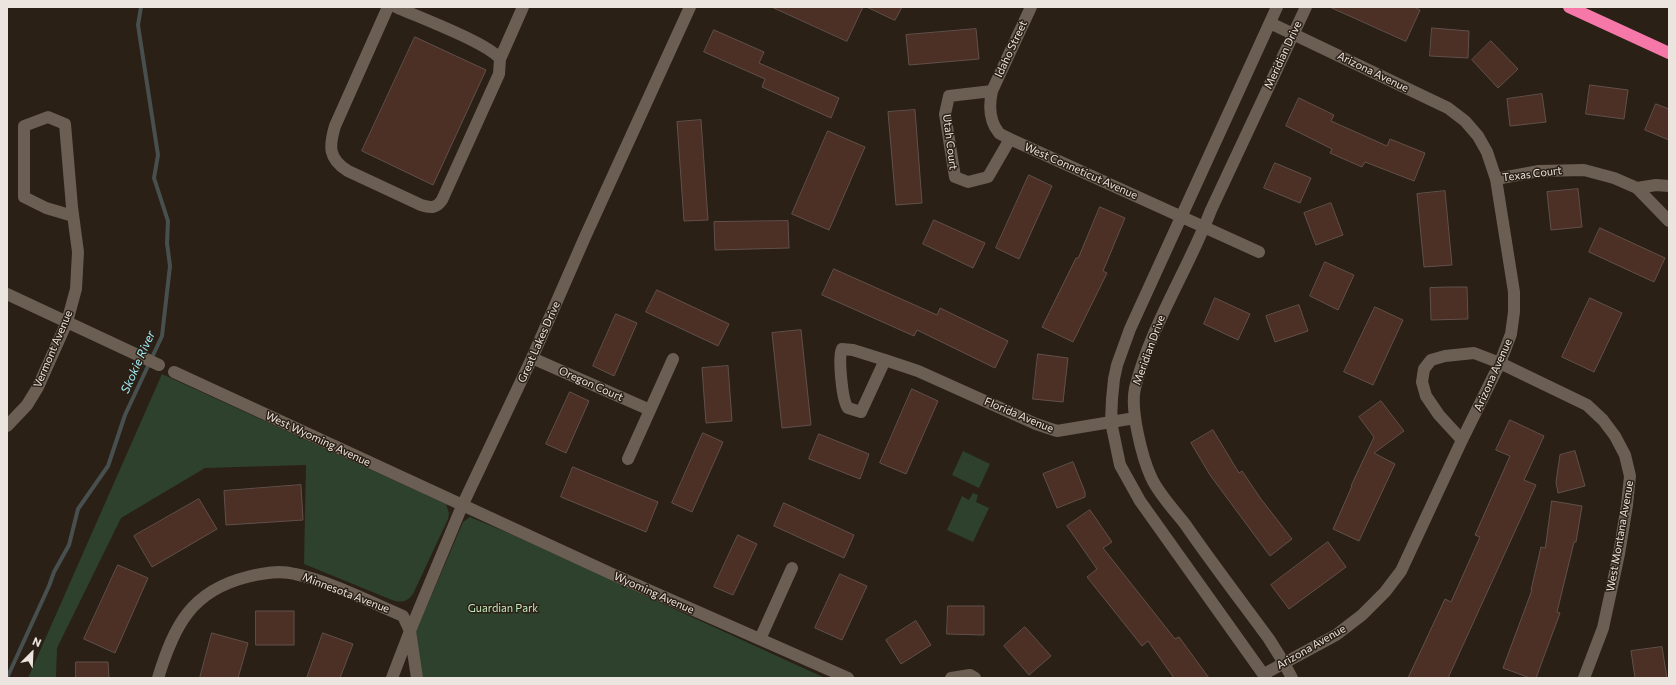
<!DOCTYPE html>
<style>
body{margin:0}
#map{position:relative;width:1676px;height:685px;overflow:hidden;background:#2b2016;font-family:Commissioner,sans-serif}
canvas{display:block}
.frame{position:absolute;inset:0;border:8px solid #ece4de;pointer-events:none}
.north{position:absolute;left:12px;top:633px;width:40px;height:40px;-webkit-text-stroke:3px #2b2016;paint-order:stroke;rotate:24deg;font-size:11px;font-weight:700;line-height:16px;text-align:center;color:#ece4de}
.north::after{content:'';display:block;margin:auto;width:14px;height:18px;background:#ece4de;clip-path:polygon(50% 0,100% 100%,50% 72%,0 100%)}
</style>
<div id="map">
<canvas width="1676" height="685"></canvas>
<div class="frame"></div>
<div class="north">N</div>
</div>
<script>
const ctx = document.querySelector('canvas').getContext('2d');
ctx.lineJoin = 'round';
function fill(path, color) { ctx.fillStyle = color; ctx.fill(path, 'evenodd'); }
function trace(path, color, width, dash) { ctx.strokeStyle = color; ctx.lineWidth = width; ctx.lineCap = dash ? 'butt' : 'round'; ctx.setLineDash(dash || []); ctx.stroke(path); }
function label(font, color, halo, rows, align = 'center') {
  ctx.font = font + ' Commissioner,sans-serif'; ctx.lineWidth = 3; ctx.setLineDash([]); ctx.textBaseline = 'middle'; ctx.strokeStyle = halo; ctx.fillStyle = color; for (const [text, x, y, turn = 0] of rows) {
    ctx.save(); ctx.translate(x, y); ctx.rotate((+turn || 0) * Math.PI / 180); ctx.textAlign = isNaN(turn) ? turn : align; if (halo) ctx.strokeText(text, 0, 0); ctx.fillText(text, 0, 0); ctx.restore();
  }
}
const green = new Path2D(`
 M162,374l284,130 3,9 -1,6 -35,75c-6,8 -11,9 -21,6l-88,-36 2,-99 -101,3 -84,50 -64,130 -1,30h-28z
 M963,451l27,13 -11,24 -27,-13z
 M973,493l5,2 -2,7 13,6 -16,34 -26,-12 15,-34 7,4z
 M470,517l43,18 312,143h-403l-10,-37 51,-119z`);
const stream = new Path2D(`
 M7,678l42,-92 5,-14 15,-27 9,-36 30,-43 17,-51 37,-79 8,-70 -3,-23 1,-22 -14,-43 4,-23 -20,-130 3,-18`);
const building = new Path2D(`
 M772,7h91l-16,34z
 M867,7h35l-7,13z
 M1330,7h84l6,3 -14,31z
 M1432,28l37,3 -1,27 -38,-2z
 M976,29l3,30 -70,6 -3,-30z
 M714,30l50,22 -5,11 80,35 -8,20 -69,-31 3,-8 -61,-27z
 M415,37l71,33 -53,115 -71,-34z
 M1491,41l27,28 -20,19 -26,-28z
 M1590,85l38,5 -4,29 -38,-5z
 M1542,94l4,28 -36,4 -3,-27z
 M1299,98l35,17 -3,6 56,25 3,-7 35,14 -11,28 -49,-19 -3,5 -32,-14 2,-4 -46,-23z
 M1656,104l13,5v31l-24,-10z
 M915,110l7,93 -26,2 -8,-93z
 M701,120l7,100 -24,1 -7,-99z
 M828,131l37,16 -36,83 -37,-16z
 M1275,163l36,15 -11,25 -36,-15z
 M1029,175l23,11 -33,73 -23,-11z
 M1578,189l4,38 -31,3 -4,-38z
 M1445,191l7,74 -28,2 -7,-73z
 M1331,203l12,32 -27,10 -12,-32z
 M1100,207l25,11 -22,53 4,2 -34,69 -31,-15 34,-69h2z
 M934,220l51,23 -12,25 -50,-24z
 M788,221l1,27 -74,2 -1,-28z
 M1600,228l65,30 -11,24 -65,-30z
 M1325,262l29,13 -16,35 -28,-14z
 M834,269l103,46 3,-7 68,33 -13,27 -78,-38 -3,6 -92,-41z
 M1449,287h18l1,32 -37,1 -1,-32z
 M657,290l72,34 -11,22 -72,-34z
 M1215,298l35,16 -12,26 -34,-16z
 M1590,298l32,15 -28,59 -32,-15z
 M1299,305l9,26 -33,11 -9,-26z
 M1375,307l28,13 -30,65 -29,-13z
 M616,314l21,9 -23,53 -21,-10z
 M801,330l10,95 -29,3 -10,-95z
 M1038,354l30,4 -5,44 -30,-3z
 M728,366l4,55 -26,2 -4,-55z
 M912,389l26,12 -32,73 -26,-11z
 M570,392l19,9 -23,52 -20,-9z
 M1381,401l23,30 -30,22 21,11 -36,77 -26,-12 19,-43h-1l23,-49 -15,-20z
 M1510,420l34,16 -20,44 12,5 -88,193h-40l37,-79 6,3 29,-65 -5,-2 35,-79 -14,-6z
 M1213,430l26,43 3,-2 19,28 31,40 -22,17 -60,-81 -19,-32z
 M703,433l20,9 -31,70 -20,-9z
 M819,434l50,20 -9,25 -51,-20z
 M1575,451l10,35 -27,7 -2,-11 4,-27z
 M1073,462l12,30v5l-28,11 -14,-34z
 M573,467l85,35 -12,30 -85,-35z
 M301,485l2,35 -77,5 -2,-34z
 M199,499l18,30 -65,38 -18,-31z
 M1552,501l30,5 -6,36h-2l-17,70 3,1 -24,65h-6l-27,-10 29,-78h-1l10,-43 4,1z
 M784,503l70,32 -10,23 -70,-32z
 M1090,510l22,32 -9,6 72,91 4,-2 30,41h-35l-26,-37 -6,5 -55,-69 10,-8 -30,-43z
 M738,535l19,9 -24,51 -19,-8z
 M1328,542l18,25 -57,42 -18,-24z
 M118,565l30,13 -33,75 -31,-14z
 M840,574l27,12 -25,54 -27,-12z
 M948,606h36v29l-37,-1z
 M256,611h38v34h-38z
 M916,621l15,24 -30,19 -15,-24z
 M1025,627l26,29 -22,19 -25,-29z
 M212,633l36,10 -10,35h-38z
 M323,633l30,11 -13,34h-33z
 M1662,647l5,31h-32l-4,-27z
 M76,662h32l1,16h-33z`);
const minor = new Path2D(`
 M388,7l-53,119c-6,20 -7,33 13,45l73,34c9,3 15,4 21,-5l57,-126 1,-15c-12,-16 -82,-42 -104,-52
 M1031,7l-39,84c-3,14 -3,30 7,42 2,2 8,4 11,6l249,113
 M500,59l23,-52
 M992,91l-43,5 -4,18 10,63 13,5 20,-5 22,-38
 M1496,179l43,-8 45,-1 30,8 23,10 32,33
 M1637,188l19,-3 13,1
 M7,294l152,71
 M532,358l118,52
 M885,360l-32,-10 -11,-1c-4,8 0,52 6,59l13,4 24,-52 33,11 118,53 21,7 78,-13
 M174,372l438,202 236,104
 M7,426l20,-21 11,-18 29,-65 9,-33 2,-37 -6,-45 -7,-83 -17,-7 -24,9v71l22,11 27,8
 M1462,440l-23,-25 -13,-19 -4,-14 2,-13 7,-9 14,-4 29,-3 26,10 87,42 16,15 12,16 10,19 5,21 -3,29 -8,49 -16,74 -19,50
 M628,459l45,-100
 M760,639l32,-71
 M1264,674l72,-39 26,-20 23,-23 16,-21 61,-131 38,-77 11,-29 3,-22v-20l-18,-113 -9,-27 -9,-16 -13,-15 -17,-13 -178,-85
 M158,678c16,-52 33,-87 89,-101 16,-4 32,-7 48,-3 34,7 75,28 108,42l7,15 7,47
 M392,678l18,-47 52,-125 70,-148 53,-121 105,-230
 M951,678l19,-3 5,3
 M1266,678l-126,-177 -20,-36 -9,-43 1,-23 2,-20 3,-14 13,-36 147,-322
 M1292,678l-8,-15 -15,-24c-28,-38 -57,-76 -84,-115 -11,-14 -27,-31 -34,-47 -9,-20 -21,-67 -16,-89 16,-63 53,-118 76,-178l95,-203`);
const highway = new Path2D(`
 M1569,7l100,46`);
const streetNames = [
 ["Idaho Street",1011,49,-65],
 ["Meridian Drive",1283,55,-65],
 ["Arizona Avenue",1373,72,26],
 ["Utah Court",950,142,83],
 ["West Conneticut Avenue",1081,171,24],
 ["Texas Court",1532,174,-7],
 ["Great Lakes Drive",539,342,-66],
 ["Vermont Avenue",53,349,-67],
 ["Meridian Drive",1149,350,-70],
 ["Arizona Avenue",1493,375,-66],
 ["Oregon Court",591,384,24],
 ["Florida Avenue",1019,415,23],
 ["West Wyoming Avenue",318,439,25],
 ["West Montana Avenue",1620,536,-80],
 ["Minnesota Avenue",346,593,21],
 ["Wyoming Avenue",654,593,24],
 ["Arizona Avenue",1311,647,-30]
];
const parkNames = [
 ["Guardian Park",503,608]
];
const waterNames = [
 ["Skokie River",138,362,-66]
];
fill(green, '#2d412c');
trace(stream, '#474f4f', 4);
fill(building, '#4c2f25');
trace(building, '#61504a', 1);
trace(minor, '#6b5e52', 12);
trace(highway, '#f678a9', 12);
label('11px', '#ece4de', '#2b2016', streetNames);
label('11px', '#bfe9bb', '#2b2016', parkNames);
label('italic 12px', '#a4f0fc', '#2b2016', waterNames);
</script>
